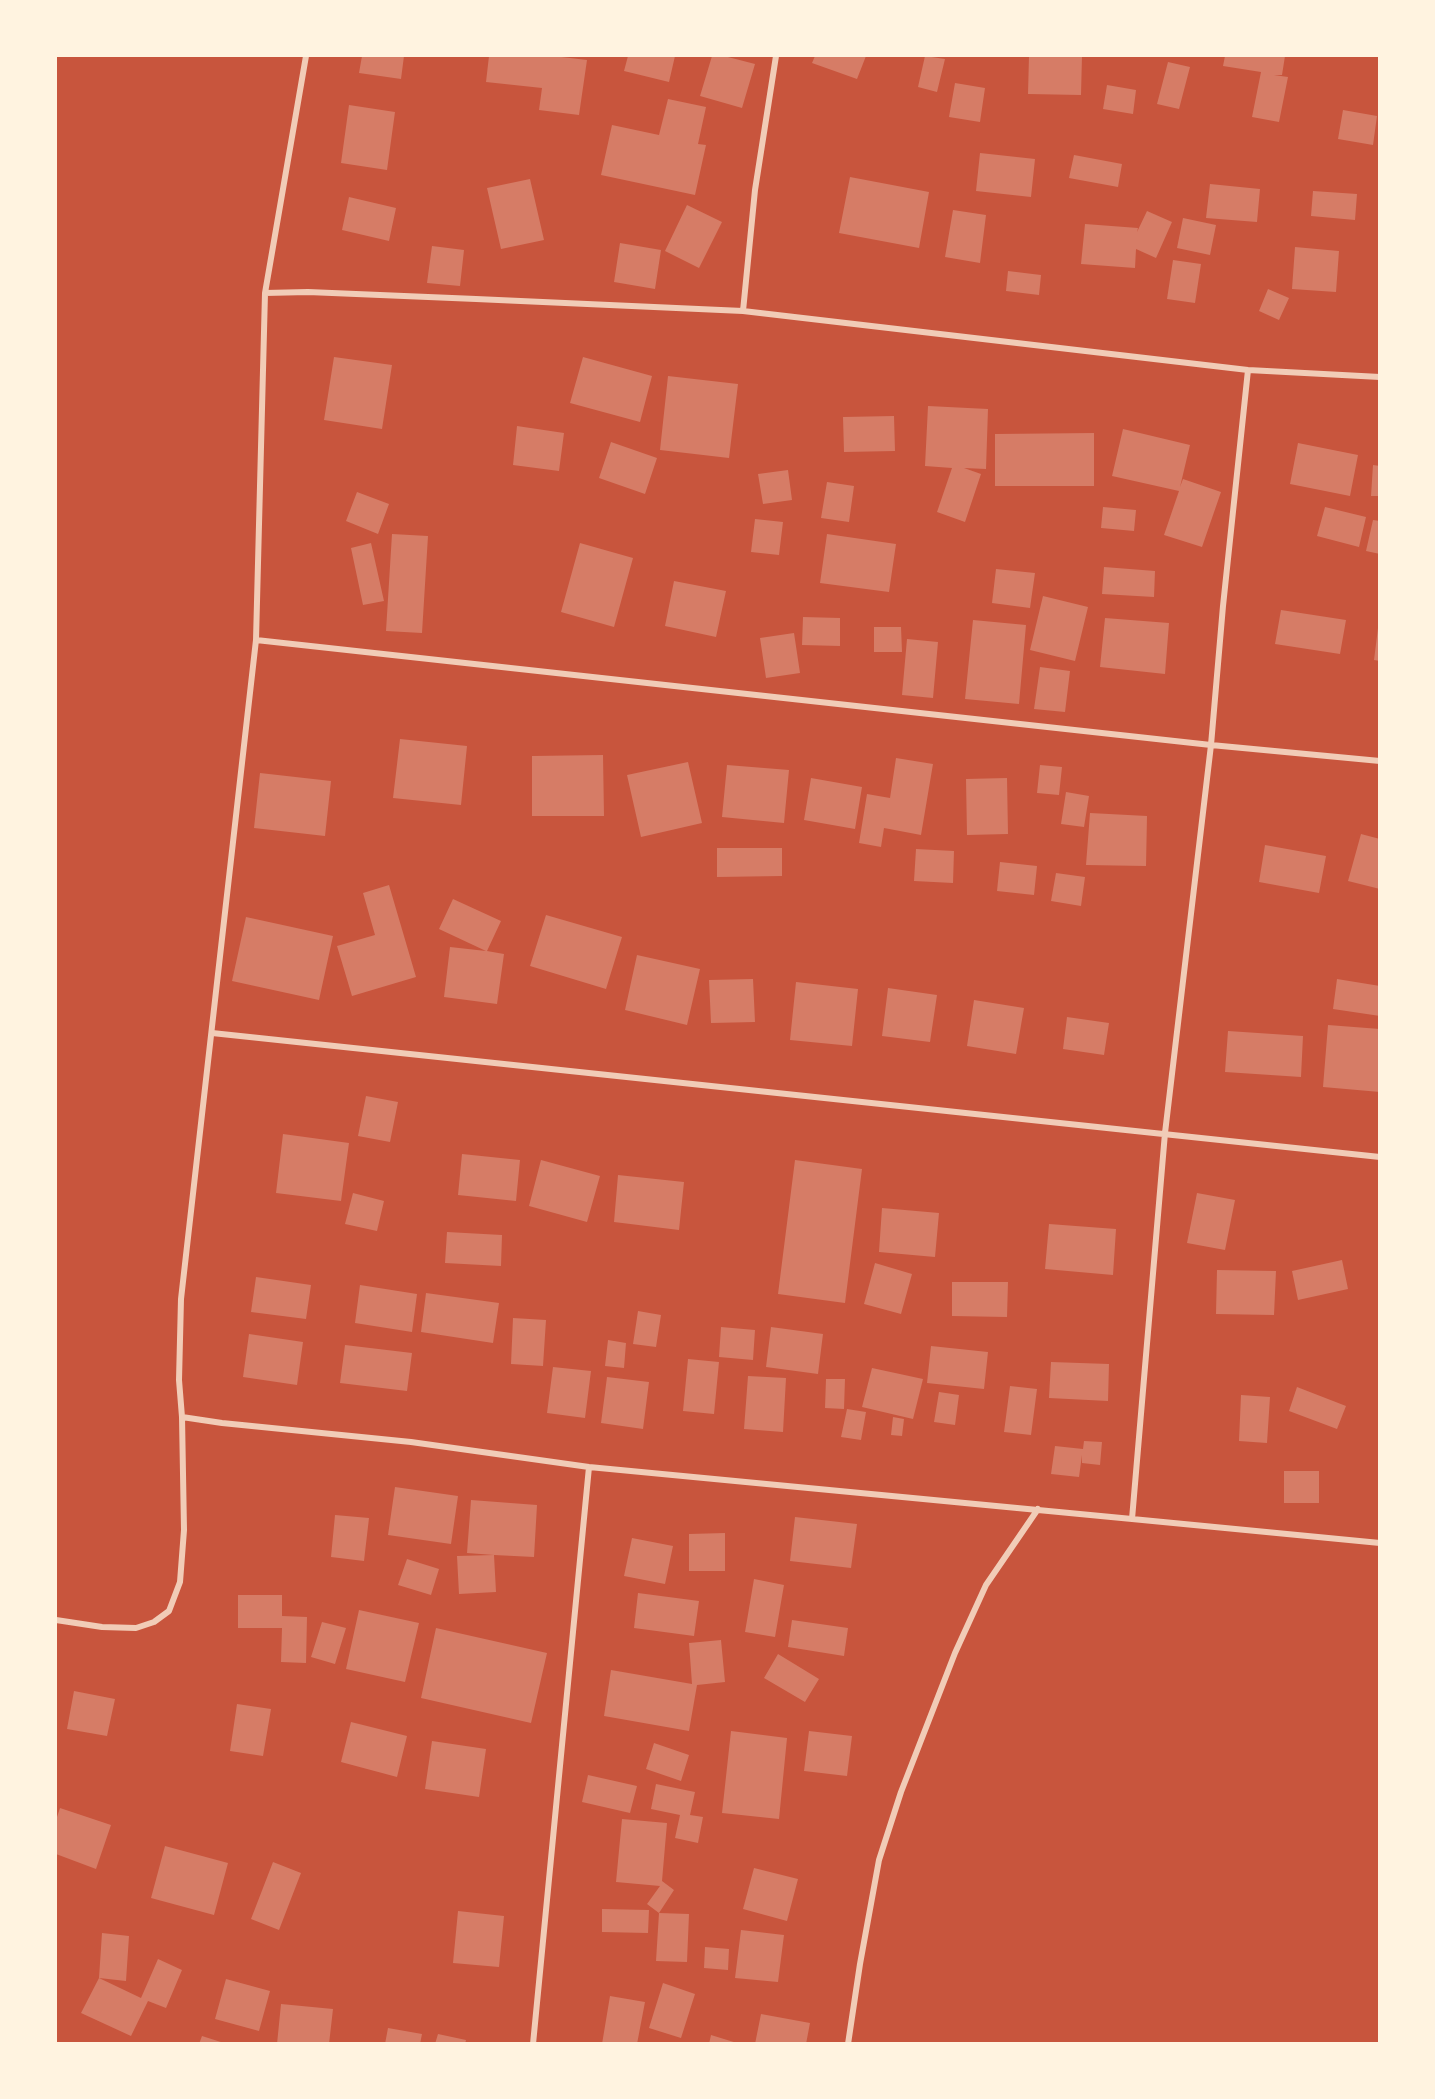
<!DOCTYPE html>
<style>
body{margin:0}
#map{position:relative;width:1435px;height:2099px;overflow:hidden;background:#c8553d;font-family:"DM Sans",sans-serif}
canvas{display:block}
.frame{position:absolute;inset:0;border:57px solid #fff3e0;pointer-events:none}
</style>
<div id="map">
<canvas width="1435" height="2099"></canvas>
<div class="frame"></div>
</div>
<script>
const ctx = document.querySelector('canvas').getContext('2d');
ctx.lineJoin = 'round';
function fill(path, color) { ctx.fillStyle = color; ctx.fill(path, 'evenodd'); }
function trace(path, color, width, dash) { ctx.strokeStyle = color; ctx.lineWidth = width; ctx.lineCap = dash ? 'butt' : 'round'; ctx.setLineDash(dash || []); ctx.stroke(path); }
const building = new Path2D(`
 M362,56h42l-3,23 -42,-6z
 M489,56h64l34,4 -8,55 -40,-5 3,-22 -56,-6z
 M628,56h47l-6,26 -45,-11z
 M712,56h12l31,8 -13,44 -42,-12z
 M815,56h51l-9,23 -45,-16z
 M925,56l20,3 -8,33 -19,-5z
 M1029,56h53l-1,39 -53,-1z
 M1225,56h60l-3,19h-8l14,2 -9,45 -27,-5 9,-45 -38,-6z
 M1168,62l22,5 -11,42 -22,-5z
 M955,83l30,5 -5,34 -31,-5z
 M1107,85l29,5 -3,24 -30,-5z
 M668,99l38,8 -8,37 8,1 -11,50 -94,-20 11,-50 47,10z
 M349,105l46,7 -8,58 -46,-7z
 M1343,110l34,6 -4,29 -35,-6z
 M980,153l55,6 -4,38 -55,-6z
 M1074,155l48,9 -4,23 -49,-9z
 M850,177l79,15 -10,56 -80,-15z
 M530,179l14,61 -43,9 -14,-61z
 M1210,184l50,5 -3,33 -51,-4z
 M1313,191l44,3 -2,26 -44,-4z
 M349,197l47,11 -7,33 -47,-11z
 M687,205l35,17 -23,46 -34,-17z
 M953,210l33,5 -6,48 -35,-6z
 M1147,211l25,11 -16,36 -20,-9 -1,19 -54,-4 4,-40 53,4 -1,4z
 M1183,218l33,7 -6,30 -33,-7z
 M620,243l41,7 -6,39 -41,-7z
 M432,246l32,4 -4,36 -33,-3z
 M1295,247l44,4 -3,41 -44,-3z
 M1173,260l28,4 -6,39 -28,-4z
 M1008,271l33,4 -2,20 -33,-4z
 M1268,289l21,9 -10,22 -20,-9z
 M334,357l58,8 -10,64 -58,-9z
 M583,357l69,19 -12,46 -70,-19z
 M668,376l70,8 -9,74 -69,-8z
 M928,406l60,3 -2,60 -22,-1 17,6 -16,48 -28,-10 15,-44 -27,-2z
 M894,416l1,35 -51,1 -1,-35z
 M517,426l47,7 -5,38 -46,-6z
 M1123,429l67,16 -10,42 3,-8 38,13 -19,55 -38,-12 15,-44 -67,-15z
 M1094,433v53h-99v-52z
 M611,442l46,16 -12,36 -46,-16z
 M1298,443l60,12 -8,41 -60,-12z
 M1373,465l7,1v30h-9z
 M788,470l4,30 -29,4 -5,-30z
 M827,482l27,4 -5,36 -28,-4z
 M357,492l32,12 -11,30 -32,-13z
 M1103,507l33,3 -2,21 -33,-3z
 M1325,507l41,10 -7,30 -42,-11z
 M755,519l28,3 -4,33 -28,-3z
 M1373,520l7,1v33l-14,-3z
 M392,534l36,2 -6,97 -36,-2z
 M827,534l69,10 -7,48 -69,-9z
 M371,543l13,58 -21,4 -12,-57z
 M580,543l53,15 -19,69 -53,-15z
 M1104,567l51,4 -1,26 -52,-3z
 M996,569l39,4 -5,35 -38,-5z
 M674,581l52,10 -10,46 -51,-11z
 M1043,596l45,11 -13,54 -45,-11z
 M1281,610l65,10 -6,34 -65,-10z
 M803,617l37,1v28l-38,-1z
 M1105,618l64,5 -4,51 -65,-7z
 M973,620l53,5 -7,79 -54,-5z
 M874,627h27l1,25h-28z
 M1378,628h2v33l-6,-1z
 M794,633l6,40 -34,5 -6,-40z
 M907,639l31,3 -5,56 -31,-3z
 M1040,667l30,4 -5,41 -31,-3z
 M400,739l67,7 -6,59 -68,-7z
 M603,755l1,61h-72v-60z
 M896,758l37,6 -12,71 -37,-7 -3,19 -22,-4 8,-49 23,4z
 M688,762l14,61 -61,14 -14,-62z
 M727,765l62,5 -5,53 -62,-6z
 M1040,765l22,2 -3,28 -22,-2z
 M260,773l71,8 -6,55 -71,-8z
 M811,778l51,9 -7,42 -51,-9z
 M1007,778l1,56 -41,1 -1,-56z
 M1066,792l23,4 -5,31 -23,-3z
 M1090,813l57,3 -1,50 -60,-1z
 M1361,834l19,5v50l-32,-8z
 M1265,845l61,11 -7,37 -60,-11z
 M717,848h65v28l-65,1z
 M916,849l38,2 -1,32 -39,-2z
 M1000,862l37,4 -3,29 -37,-4z
 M1056,873l29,4 -4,29 -30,-5z
 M389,885l27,92 -64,19 -15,-50 38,-11 -12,-42z
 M453,899l48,22 -14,30 17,3 -7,50 -53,-7 6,-50 36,4 -47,-22z
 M546,915l76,22 -16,52 -76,-23z
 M246,917l87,19 -14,64 -87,-19z
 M637,955l63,14 -13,56 -62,-15z
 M753,979l2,43 -44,1 -2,-43z
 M1337,979l43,7v30l-47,-7z
 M796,982l62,7 -6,57 -62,-6z
 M888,988l49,7 -7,47 -48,-6z
 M974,1000l50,8 -8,46 -49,-8z
 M1067,1017l42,6 -5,32 -41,-6z
 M1328,1025l52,4v63l-57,-5z
 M1228,1031l75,5 -2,41 -76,-5z
 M366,1096l32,6 -8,40 -32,-6z
 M283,1134l66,9 -8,58 -65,-8z
 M462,1154l58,6 -4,41 -58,-6z
 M541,1160l59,16 -13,46 -58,-16z
 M795,1160l67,9 -17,134 -67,-9z
 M618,1175l66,7 -5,48 -65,-8z
 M353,1193l31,8 -7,30 -32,-7z
 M1197,1193l38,7 -10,50 -38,-7z
 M882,1208l57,5 -4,44 -56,-5z
 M1049,1224l67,5 -3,46 -68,-6z
 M447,1232l55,3 -1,31 -56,-3z
 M1342,1260l6,29 -50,11 -6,-29z
 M875,1263l37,11 -11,40 -37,-10z
 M1217,1270l59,1 -2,44 -58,-1z
 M256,1277l55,8 -5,34 -55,-7z
 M952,1282h56l-1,35 -55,-1z
 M360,1285l57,9 -5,38 -57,-9z
 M426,1293l73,10 -6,40 -72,-11z
 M638,1311l23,4 -5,32 -23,-3z
 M513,1318l33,2 -3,46 -32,-2z
 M721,1327l34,3 -2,30 -34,-3z
 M771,1327l52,7 -5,40 -52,-7z
 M249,1334l54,8 -6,43 -54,-8z
 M608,1340l18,3 -2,25 -19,-2z
 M345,1345l67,8 -5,38 -67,-8z
 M931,1346l57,6 -4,37 -57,-6z
 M688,1359l31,3 -5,52 -31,-3z
 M1051,1362l58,2 -1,37 -59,-3z
 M553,1367l38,4 -6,47 -38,-5z
 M872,1368l51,11 -10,40 -51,-12z
 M748,1376l38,2 -3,54 -39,-3z
 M607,1377l42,5 -6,47 -42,-6z
 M826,1379h19l-1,30 -19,-1z
 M1010,1386l27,3 -6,46 -27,-3z
 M1297,1387l49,19 -9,23 -48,-18z
 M939,1392l20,3 -4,30 -21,-3z
 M1241,1395l29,2 -3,46 -28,-2z
 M847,1409l19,3 -5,28 -20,-3z
 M893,1417l11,2 -2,17 -11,-1z
 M1084,1441l18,1 -2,23 -18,-2v-8l-3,22 -28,-3 4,-28 28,3z
 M1284,1471h35v32h-35z
 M395,1487l63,9 -7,48 -63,-9z
 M471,1500l66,5 -3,52 -40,-2 2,37 -37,2 -2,-38 37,-1 -27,-2z
 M335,1515l34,3 -5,43 -33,-4z
 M795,1517l62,7 -6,44 -61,-7z
 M725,1533v38h-36v-37z
 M632,1538l41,8 -8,38 -41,-8z
 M407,1559l32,10 -8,26 -33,-10z
 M754,1579l30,6 -9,52 -30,-5z
 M638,1593l61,8 -5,35 -60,-8z
 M238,1595h44v21l25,1 -1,46 -25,-1 1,-34h-44z
 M359,1610l60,13 -14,59 -59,-13z
 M792,1620l56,8 -4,28 -56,-9z
 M322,1622l24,6 -11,36 -24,-7z
 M436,1628l111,25 -16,70 -110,-25z
 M721,1640l4,42 -28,3 -8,46 -85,-15 7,-46 81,14 -3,-41z
 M778,1654l41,25 -14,23 -41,-24z
 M74,1691l41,8 -8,37 -40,-7z
 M237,1704l34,5 -8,47 -33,-5z
 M351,1722l56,14 -10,41 -56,-15z
 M731,1731l56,7 -8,81 -57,-6z
 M809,1731l43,5 -5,40 -43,-5z
 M432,1741l54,8 -7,48 -54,-8z
 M654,1743l35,12 -8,26 -35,-12z
 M588,1775l49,11 -7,27 -48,-11z
 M656,1784l39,8 -5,23 13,2 -5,26 -23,-5 5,-23 -29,-6z
 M60,1808l51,17 -15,44 -40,-15v-34z
 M622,1819l45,4 -5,58 12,9 -15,23 -12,-9 13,-18 -44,-4z
 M165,1846l63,17 -14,52 -63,-17z
 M273,1862l28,11 -22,57 -28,-11z
 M754,1868l44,11 -11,42 -44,-12z
 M602,1909l47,1 -1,23 -46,-1z
 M458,1911l46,5 -5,51 -46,-4z
 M659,1913l30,1 -2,48 -31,-1z
 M741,1930l43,5 -6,47 -43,-4z
 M102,1933l27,3 -3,45 -27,-3 42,20 17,-39 24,11 -16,38 -18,-7 -17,35 -50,-23 18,-35z
 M705,1947l24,2 -1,21 -24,-2z
 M226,1979l44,12 -11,40 -44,-12z
 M663,1983l32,11 -14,44 -32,-10z
 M610,1996l35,6 -8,42h-35z
 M281,2004l52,5 -4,35h-52z
 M761,2014l49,9 -4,21h-51z
 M388,2028l34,6 -2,10h-35z
 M438,2034l28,6 -1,4h-30z
 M711,2035l26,8v1h-28z
 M202,2036l22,7v1h-25z`);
const minor = new Path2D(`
 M306,56l-41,237 43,-1 168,7 267,12 505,59 132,7
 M265,293l-9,347 -75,659 -2,81 3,37 40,6 189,19 178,25 543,52
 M743,311l12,-121 21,-134
 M1248,370l-25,236 -12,139 -46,388 -33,386 248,24
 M256,640l955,105 169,16
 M212,1033l1168,124
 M56,1620l46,7 34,1 18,-6 15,-11 11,-29 4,-52 -2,-113
 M533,2044l56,-577
 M848,2044l12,-80 19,-104 22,-68 54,-139 31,-68 52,-76`);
fill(building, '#d67c66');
trace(minor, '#f1ccb7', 6);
</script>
